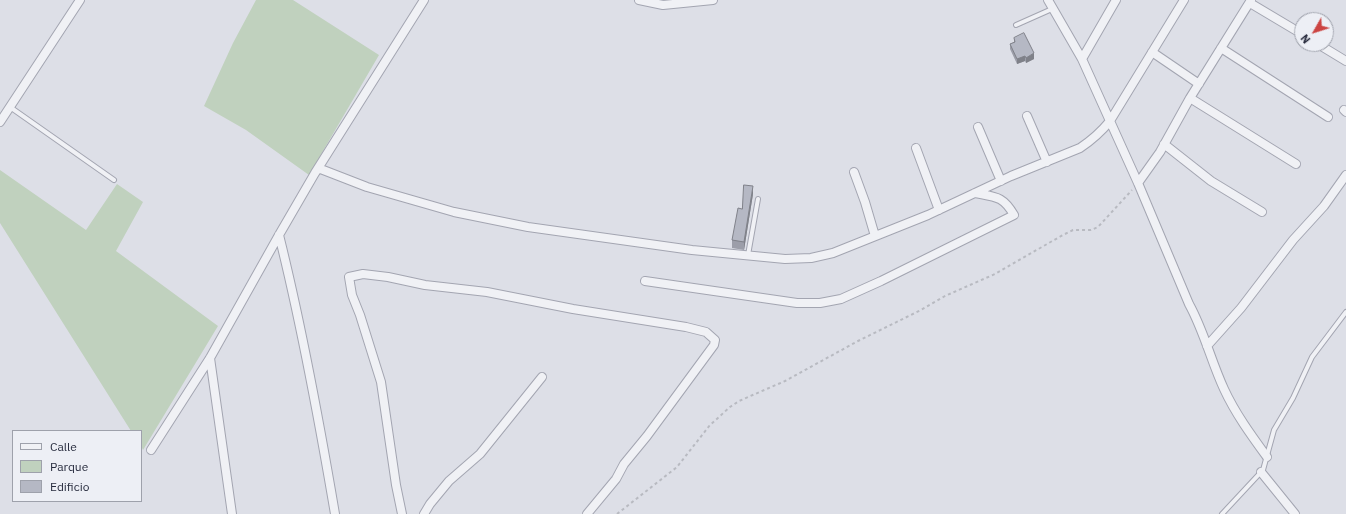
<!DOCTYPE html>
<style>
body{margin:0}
#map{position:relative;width:1346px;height:514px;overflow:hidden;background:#dddfe7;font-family:"IBM Plex Sans",sans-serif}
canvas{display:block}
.legend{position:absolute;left:12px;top:430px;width:130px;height:72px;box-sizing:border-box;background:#edeff5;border:1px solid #9ea1ab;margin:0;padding:5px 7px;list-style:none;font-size:12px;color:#272b3d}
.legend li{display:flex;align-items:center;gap:8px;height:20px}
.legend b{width:20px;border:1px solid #9ea1ab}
.north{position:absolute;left:1294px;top:12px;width:40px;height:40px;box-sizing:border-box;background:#edeff5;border:1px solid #9ea1ab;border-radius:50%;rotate:231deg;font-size:11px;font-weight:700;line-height:16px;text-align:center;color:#272b3d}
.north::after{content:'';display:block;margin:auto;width:14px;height:18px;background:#cc4442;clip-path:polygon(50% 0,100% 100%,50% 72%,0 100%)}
</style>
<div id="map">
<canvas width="1346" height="514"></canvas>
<ul class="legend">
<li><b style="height:5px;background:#f0f1f5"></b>Calle</li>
<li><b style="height:11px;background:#c0d1be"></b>Parque</li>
<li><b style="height:11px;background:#b5b8c4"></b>Edificio</li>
</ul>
<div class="north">N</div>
</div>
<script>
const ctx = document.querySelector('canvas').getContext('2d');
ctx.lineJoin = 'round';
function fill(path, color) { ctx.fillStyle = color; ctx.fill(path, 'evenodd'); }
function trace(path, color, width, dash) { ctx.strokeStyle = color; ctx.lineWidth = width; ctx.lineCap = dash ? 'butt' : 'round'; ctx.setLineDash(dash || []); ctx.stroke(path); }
const green = new Path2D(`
 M256,0h37l86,55 -70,120 -63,-45 -42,-24 29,-63z
 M0,170l86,60 31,-46 26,18 -27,49 102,75 -75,124 -2,-4v-15h-10l-131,-208z`);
const path = new Path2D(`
 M617,514l60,-47 33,-42 20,-18 9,-6 46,-20 73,-40 63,-31 24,-14 50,-22 66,-38 12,-6h18l7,-3 34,-37`);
const lane = new Path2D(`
 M1016,25l36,-16
 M10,107l104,73
 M748,255l10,-56
 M1222,514l41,-44 11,-40 19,-32 19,-41 34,-45`);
const street = new Path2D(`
 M639,0l24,5 50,-5
 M1048,0l34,59 56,124 51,121c15,27 22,57 35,85 11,24 27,46 43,68
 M1250,3l52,31
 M1318,44l28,17
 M1221,48l107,69
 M1152,52l47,32
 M1082,59l34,-59
 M1190,98l106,66
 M1344,110l2,2
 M1027,116l20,46
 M0,122l80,-122
 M978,127l23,54
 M1164,144l47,37 51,31
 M916,148l23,62
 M318,168l49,19 87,25 74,15 164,23 93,9 26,-1 22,-5 95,-38 83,-39 69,-28c12,-8 21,-16 30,-27l74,-121
 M854,172l11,30 10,34
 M1138,183l22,-31 30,-54 61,-98
 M279,235c23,92 40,185 56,279
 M645,281l152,22h23l21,-4 40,-18 133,-66c-11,-19 -18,-18 -39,-22
 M1207,346l34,-38 52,-68 31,-34 22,-31
 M210,358l22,156
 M151,450l59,-92 69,-123 36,-62 109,-173
 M1261,472l34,42
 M402,514l-6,-29 -15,-103 -21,-67 -8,-20 -3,-18 14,-3 25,3 37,8 62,7 86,17 113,18 20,5 9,8 -1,5 -67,91 -23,28 -8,15 -29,35
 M424,514l6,-10 19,-23 31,-27 62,-77`);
const wall = new Path2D(`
 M1014,38l20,21 -8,4 -1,-2 -8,3 -7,-15v-5l4,-2z
 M753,194l-9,56 -12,-2v-8l10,-31z`);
const shadedWall = new Path2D(`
 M1034,53v6l-8,4v-5z
 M1025,56v5l-8,3v-5z
 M753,186v8l-9,56v-8z`);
const building = new Path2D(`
 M1024,33l10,20 -8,5 -1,-2 -8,3 -7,-15 5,-2 -1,-4z
 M744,185l9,1 -9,56 -12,-2 6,-32 4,1z`);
fill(green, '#c0d1be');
trace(lane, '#a3a5b1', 6);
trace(street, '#a3a5b1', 10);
trace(path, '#b8bac1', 2, [3, 3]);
trace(lane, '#f0f1f5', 4);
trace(street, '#f0f1f5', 8);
fill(wall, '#9c9ea9');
fill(shadedWall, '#7f8189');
fill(building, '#b5b8c4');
trace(building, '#7f8189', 1);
</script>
